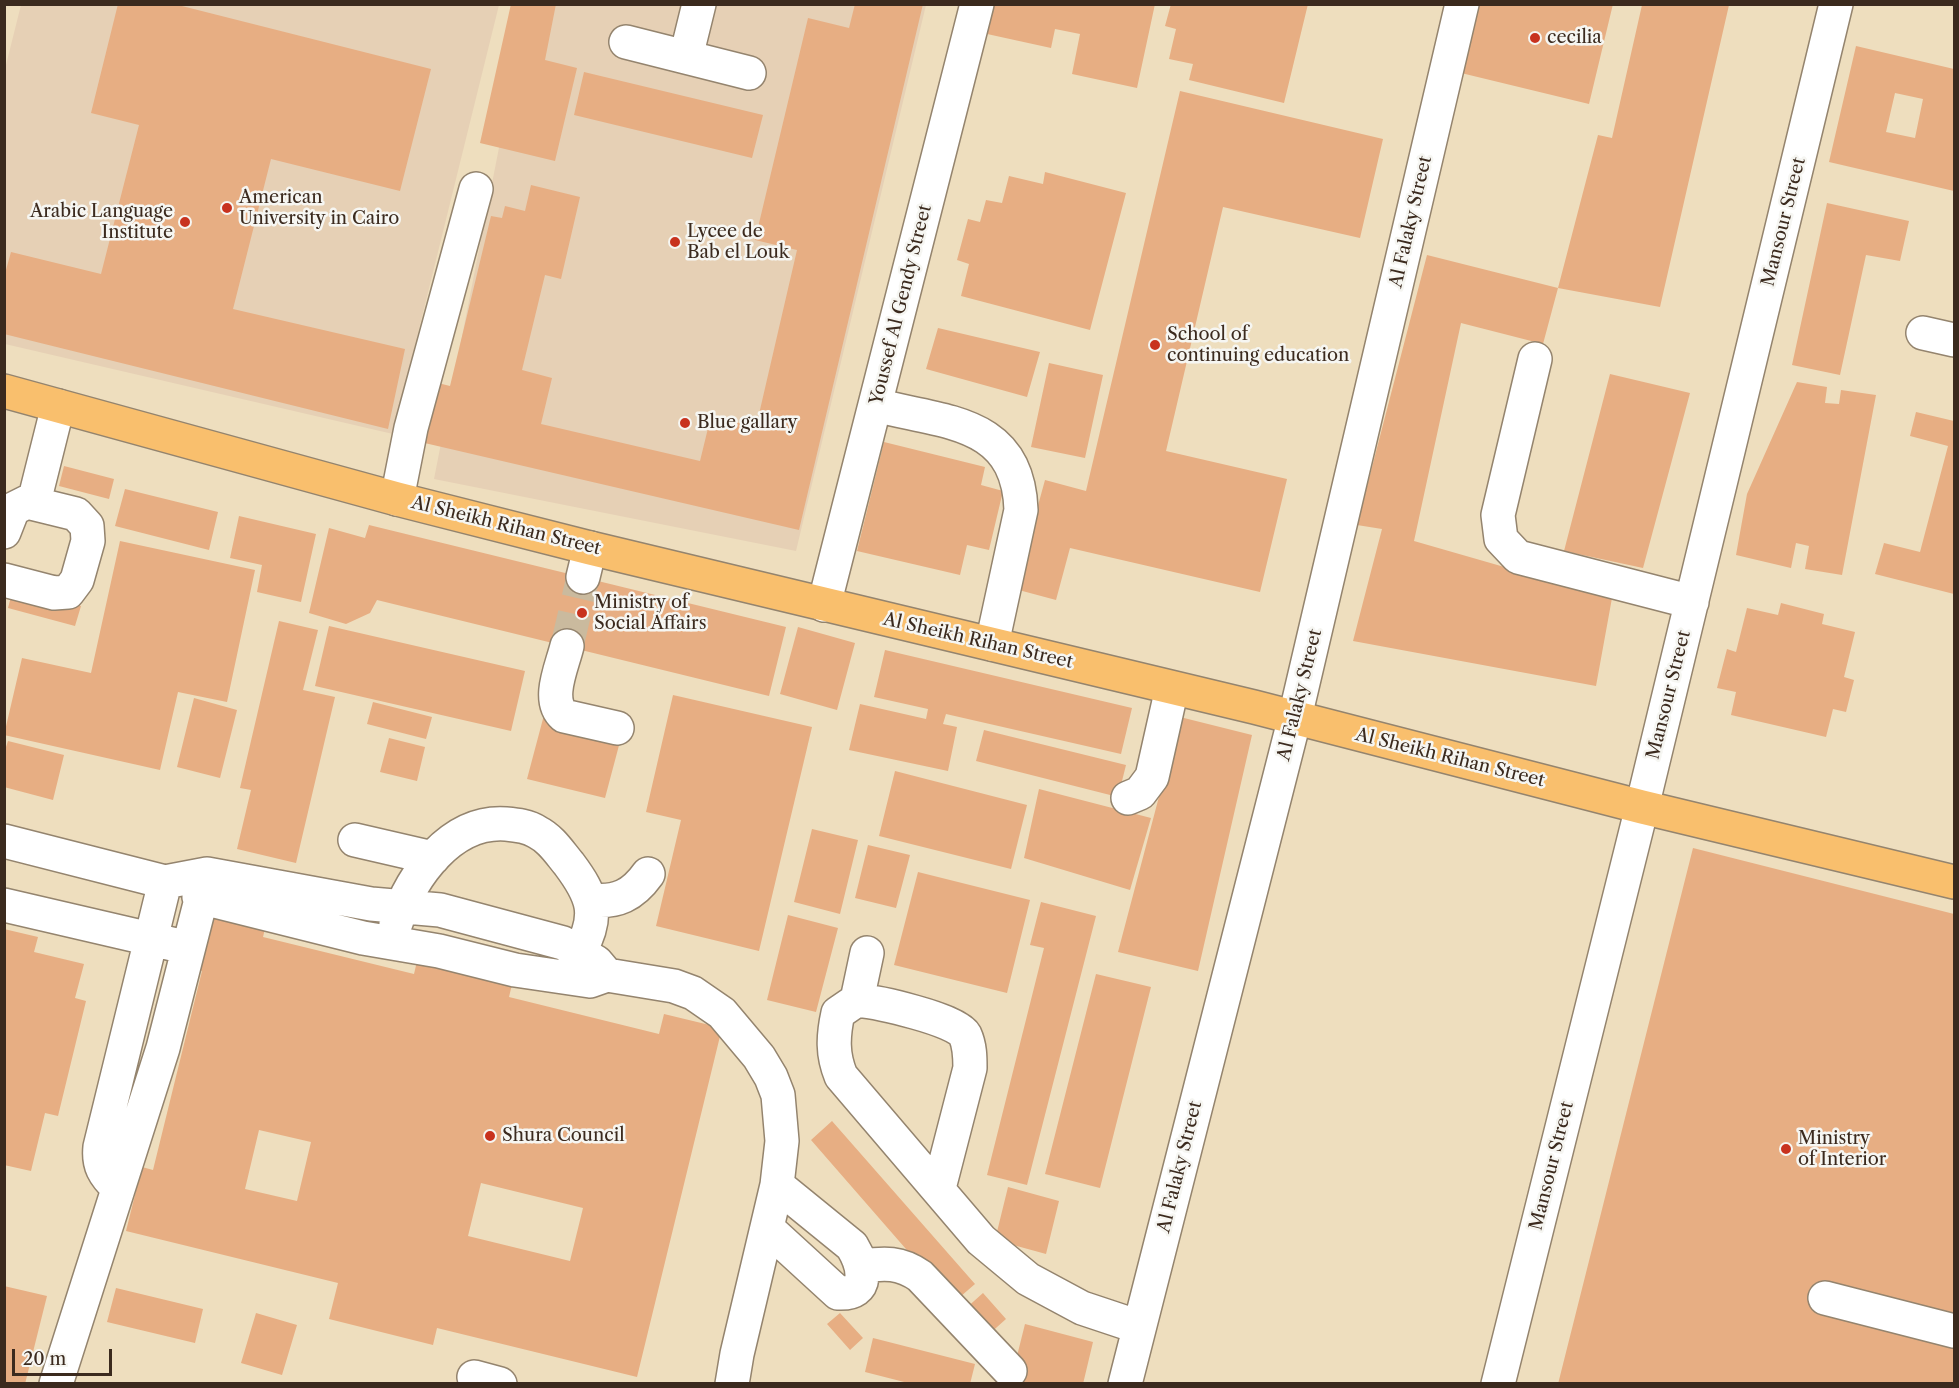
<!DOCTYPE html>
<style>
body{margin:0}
#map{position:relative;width:1959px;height:1388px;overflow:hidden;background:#eedebe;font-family:"Libre Caslon Text",serif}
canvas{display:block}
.frame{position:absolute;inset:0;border:6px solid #3b2a1e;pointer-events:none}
.scale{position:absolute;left:12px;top:1349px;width:100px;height:27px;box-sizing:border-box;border:3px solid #3b2a1e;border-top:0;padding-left:8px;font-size:18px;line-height:21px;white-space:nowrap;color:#3b2a1e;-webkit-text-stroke:4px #f6f6f2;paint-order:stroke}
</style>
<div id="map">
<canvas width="1959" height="1388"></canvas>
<div class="frame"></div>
<div class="scale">20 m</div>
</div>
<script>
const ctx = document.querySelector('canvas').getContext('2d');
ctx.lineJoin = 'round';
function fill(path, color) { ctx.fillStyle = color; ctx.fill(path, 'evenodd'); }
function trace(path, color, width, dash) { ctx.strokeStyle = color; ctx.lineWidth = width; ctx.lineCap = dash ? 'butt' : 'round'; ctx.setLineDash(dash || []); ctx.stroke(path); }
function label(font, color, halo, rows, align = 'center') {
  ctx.font = font + ' "Libre Caslon Text",serif'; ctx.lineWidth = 5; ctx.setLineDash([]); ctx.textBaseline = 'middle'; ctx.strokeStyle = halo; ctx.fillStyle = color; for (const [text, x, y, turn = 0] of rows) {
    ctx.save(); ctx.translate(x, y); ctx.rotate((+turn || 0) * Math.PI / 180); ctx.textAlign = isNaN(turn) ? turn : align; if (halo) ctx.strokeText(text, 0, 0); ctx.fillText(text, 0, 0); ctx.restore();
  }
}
const built = new Path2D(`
 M21,5h478l-106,429 -388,-90 -1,-271z
 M527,5h399l-130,546 -362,-72z`);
const building = new Path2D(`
 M118,4h56l257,65 -31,122 -129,-32 -38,150 172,40 -17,80 -384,-95v-57l7,-25 90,22 38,-149 -48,-12z
 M511,4h45l-11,56 32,8 -22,93 -75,-18z
 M855,4h68l-124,526 -383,-89 14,-60 20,5 41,-170 11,2 3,-12 20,5 6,-26 49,12 -19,82 -16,-4 -23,95 30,8 -11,46 159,37 11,-45 45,11 41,-177 -42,-10 53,-222 41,10z
 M984,4h171l-18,84 -65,-14 8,-40 -25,-5 -4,19 -73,-16z
 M1171,4h137l-24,99 -95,-23 4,-16 -24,-5 7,-30 -11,-3z
 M1472,4h141l-24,100 -132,-32z
 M1642,5h87l-69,302 -102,-19 40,-153 14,3z
 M1856,46l98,23v122l-125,-29zM1895,93l28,6 -8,39 -29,-6z
 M584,72l179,43 -11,43 -178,-43z
 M1180,91l203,48 -23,99 -137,-31 -57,244 121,28 -27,113 -190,-44 -14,52 -41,-11 30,-109 41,11z
 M1045,172l81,21 -36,137 -129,-34 8,-32 -12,-4 11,-41 12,3 6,-22 16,3 7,-27 34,8z
 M1827,203l82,18 -9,40 -34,-6 -26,120 -48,-10z
 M1427,255l131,33 -15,56 -82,-21 -47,218 198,57 -16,88 -243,-45 29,-112 -25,-4z
 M938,328l102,24 -13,45 -101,-28z
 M1049,363l54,12 -18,83 -54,-11z
 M1610,374l80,19 -47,175 -79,-17z
 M1797,382l30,5 -2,16 14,1 2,-14 35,5 -34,180 -37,-6 4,-23 -13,-3 -5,25 -55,-13 11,-61z
 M1916,412l38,9v173l-79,-20 9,-31 36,9 28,-106 -38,-10z
 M884,442l101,25 -4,18 22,6 -14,59 -22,-5 -7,30 -103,-24z
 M64,466l50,13 -5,20 -50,-13z
 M125,489l93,23 -9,38 -94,-24z
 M239,516l77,18 -15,68 -44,-10 5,-27 -32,-7z
 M369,525l417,102 -17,69 -392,-96 -7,13 -24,11 -37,-11 20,-85 36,10z
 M120,541l135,29 -28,132 -49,-10 -18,78 -156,-35 18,-77 69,15z
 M13,589l68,17 -6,20 -67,-18z
 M1781,603l43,11 -2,10 33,8 -11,45 10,3 -8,32 -13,-3 -7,28 -95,-22 5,-23 -19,-4 10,-39 9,3 11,-44 31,7z
 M279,621l39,9 -15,60 32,7 -39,166 -59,-14 14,-59 -11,-2z
 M329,626l196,45 -14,60 -196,-45z
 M798,627l57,16 -18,67 -57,-16z
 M885,650l247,58 -11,46 -175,-40 -3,10 14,3 -9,44 -99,-21 11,-46 66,15 2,-10 -54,-12z
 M673,695l139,32 -53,224 -103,-25 25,-106 -35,-8z
 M194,698l43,12 -17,68 -43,-11z
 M373,702l59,15 -6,22 -59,-15z
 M544,715l78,19 -17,64 -78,-19z
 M1180,717l72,18 -54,236 -80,-19z
 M984,730l142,35 -8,32 -142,-36z
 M389,738l36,9 -8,34 -37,-9z
 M8,741l56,14 -11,45 -49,-13v-34z
 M895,771l132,34 -16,64 -132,-33z
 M1039,789l112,29 -21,72 -106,-32z
 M812,829l46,11 -18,74 -46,-12z
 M868,845l42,10 -14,53 -41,-10z
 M1693,848l261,66v470h-396z
 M918,872l112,28 -23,93 -113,-28z
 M1041,902l55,14 -69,269 -40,-10 57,-227 -14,-3z
 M206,905l61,15 -4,17 151,37 4,-17 95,23 -4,17 150,37 5,-20 58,14 -85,349 -200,-49 -4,17 -104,-26 9,-36 -212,-52 16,-64 11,3 49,-199 -11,-4zM259,1130l52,12 -14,59 -52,-12zM481,1183l102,25 -13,53 -102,-25z
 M788,915l50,13 -22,84 -49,-12z
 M4,929l34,8 -4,15 50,12 -9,34 11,3 -28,115 -13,-3 -14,58 -27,-6z
 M1096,974l55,13 -51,201 -55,-14z
 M832,1121l143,163 -22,19 -142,-163z
 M1008,1187l51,14 -13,53 -51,-14z
 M4,1286l43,10 -22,88h-21z
 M116,1288l87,21 -8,34 -88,-21z
 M983,1293l23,26 -19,17 -23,-26z
 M256,1313l41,12 -15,50 -41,-12z
 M840,1313l23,25 -13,12 -23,-26z
 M1025,1324l68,18 -10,42h-73z
 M873,1338l102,26 -5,20h-58l-47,-12z`);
const minorTunnel = new Path2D(`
 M567,646l16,-69`);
const minor = new Path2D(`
 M626,42l123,31
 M686,57l13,-53
 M1923,333l31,7
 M1535,359l-37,156 3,24 17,18 174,45
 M875,405c70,18 143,15 146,105l-29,134
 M397,499l14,-71 65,-239
 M34,502l24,-96
 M4,532l9,-23 14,-7 49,12 11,12 1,15 -11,39 -9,12 -14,1 -50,-13
 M583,577l7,-29
 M824,605l153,-601
 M567,646c-5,21 -21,54 -3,70l53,12
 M1128,798l12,-5 12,-16 20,-89
 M355,840l78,18
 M4,841l161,41 42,-8 164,30 69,6 123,33 33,19 11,13
 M199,897l164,41 76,13 76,19 75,11 17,-6 67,11 19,7 29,20 37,44 12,20 7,18 4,46 -5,44 -40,169 -5,30
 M591,900c26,3 42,-5 57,-26
 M4,905l168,39
 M396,923c15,-47 55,-103 110,-99 11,1 22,2 31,8 14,7 22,20 32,32 24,32 31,51 11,87
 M857,1000l10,-47
 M118,1188c-14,-13 -20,-23 -18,-41l65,-265
 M939,1188l31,-120c0,-11 0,-22 -5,-33 -9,-16 -88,-33 -108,-35l-19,13c-5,23 -6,41 3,63l140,164 47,39 54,29 57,19
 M767,1228l71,65c33,2 26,-27 14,-47l-75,-61
 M861,1266c24,-3 39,-4 59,10l90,95
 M1825,1298l129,33
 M474,1377l26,7
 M56,1384l107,-336 44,-172
 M1125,1384l170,-667 167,-713
 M1498,1384l144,-577 194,-803`);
const major = new Path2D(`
 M4,391l393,108 193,49 664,159 388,100 312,75`);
const markers = [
 [1535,38,6,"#c8321e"],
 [227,208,6,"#c8321e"],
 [185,222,6,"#c8321e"],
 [675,242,6,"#c8321e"],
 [1155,345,6,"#c8321e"],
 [685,423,6,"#c8321e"],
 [582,613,6,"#c8321e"],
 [490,1136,6,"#c8321e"],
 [1786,1149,6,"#c8321e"]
];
const poiNames = [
 ["cecilia",1547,38],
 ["American",239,198],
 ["University in Cairo",239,219],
 ["Arabic Language",173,212,"right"],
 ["Institute",173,233,"right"],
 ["Lycee de",687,232],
 ["Bab el Louk",687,253],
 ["School of",1167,335],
 ["continuing education",1167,356],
 ["Blue gallary",697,423],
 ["Ministry of",594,603],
 ["Social Affairs",594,624],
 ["Shura Council",502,1136],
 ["Ministry",1798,1139],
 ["of Interior",1798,1160]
];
const streetNames = [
 ["Al Falaky Street",1411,222,-77],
 ["Mansour Street",1784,222,-76],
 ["Youssef Al Gendy Street",901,305,-76],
 ["Al Sheikh Rihan Street",506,526,14],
 ["Al Sheikh Rihan Street",978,641,13],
 ["Al Falaky Street",1300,695,-76],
 ["Mansour Street",1669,695,-76],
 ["Al Sheikh Rihan Street",1450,758,14],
 ["Mansour Street",1552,1166,-76],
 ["Al Falaky Street",1180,1167,-76]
];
fill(built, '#e6d0b5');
fill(building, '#e7ae83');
trace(minorTunnel, '#caba9e', 33, [33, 16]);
trace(minor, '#94846e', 36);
trace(major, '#94846e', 36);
trace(minor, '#fff', 33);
trace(major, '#f9bf6d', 33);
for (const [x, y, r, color] of markers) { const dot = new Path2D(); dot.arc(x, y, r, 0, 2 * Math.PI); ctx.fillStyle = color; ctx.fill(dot); trace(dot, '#f6f6f2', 2); }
label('18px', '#3b2a1e', '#f6f6f2', poiNames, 'left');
label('18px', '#3b2a1e', '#f6f6f2', streetNames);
</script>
